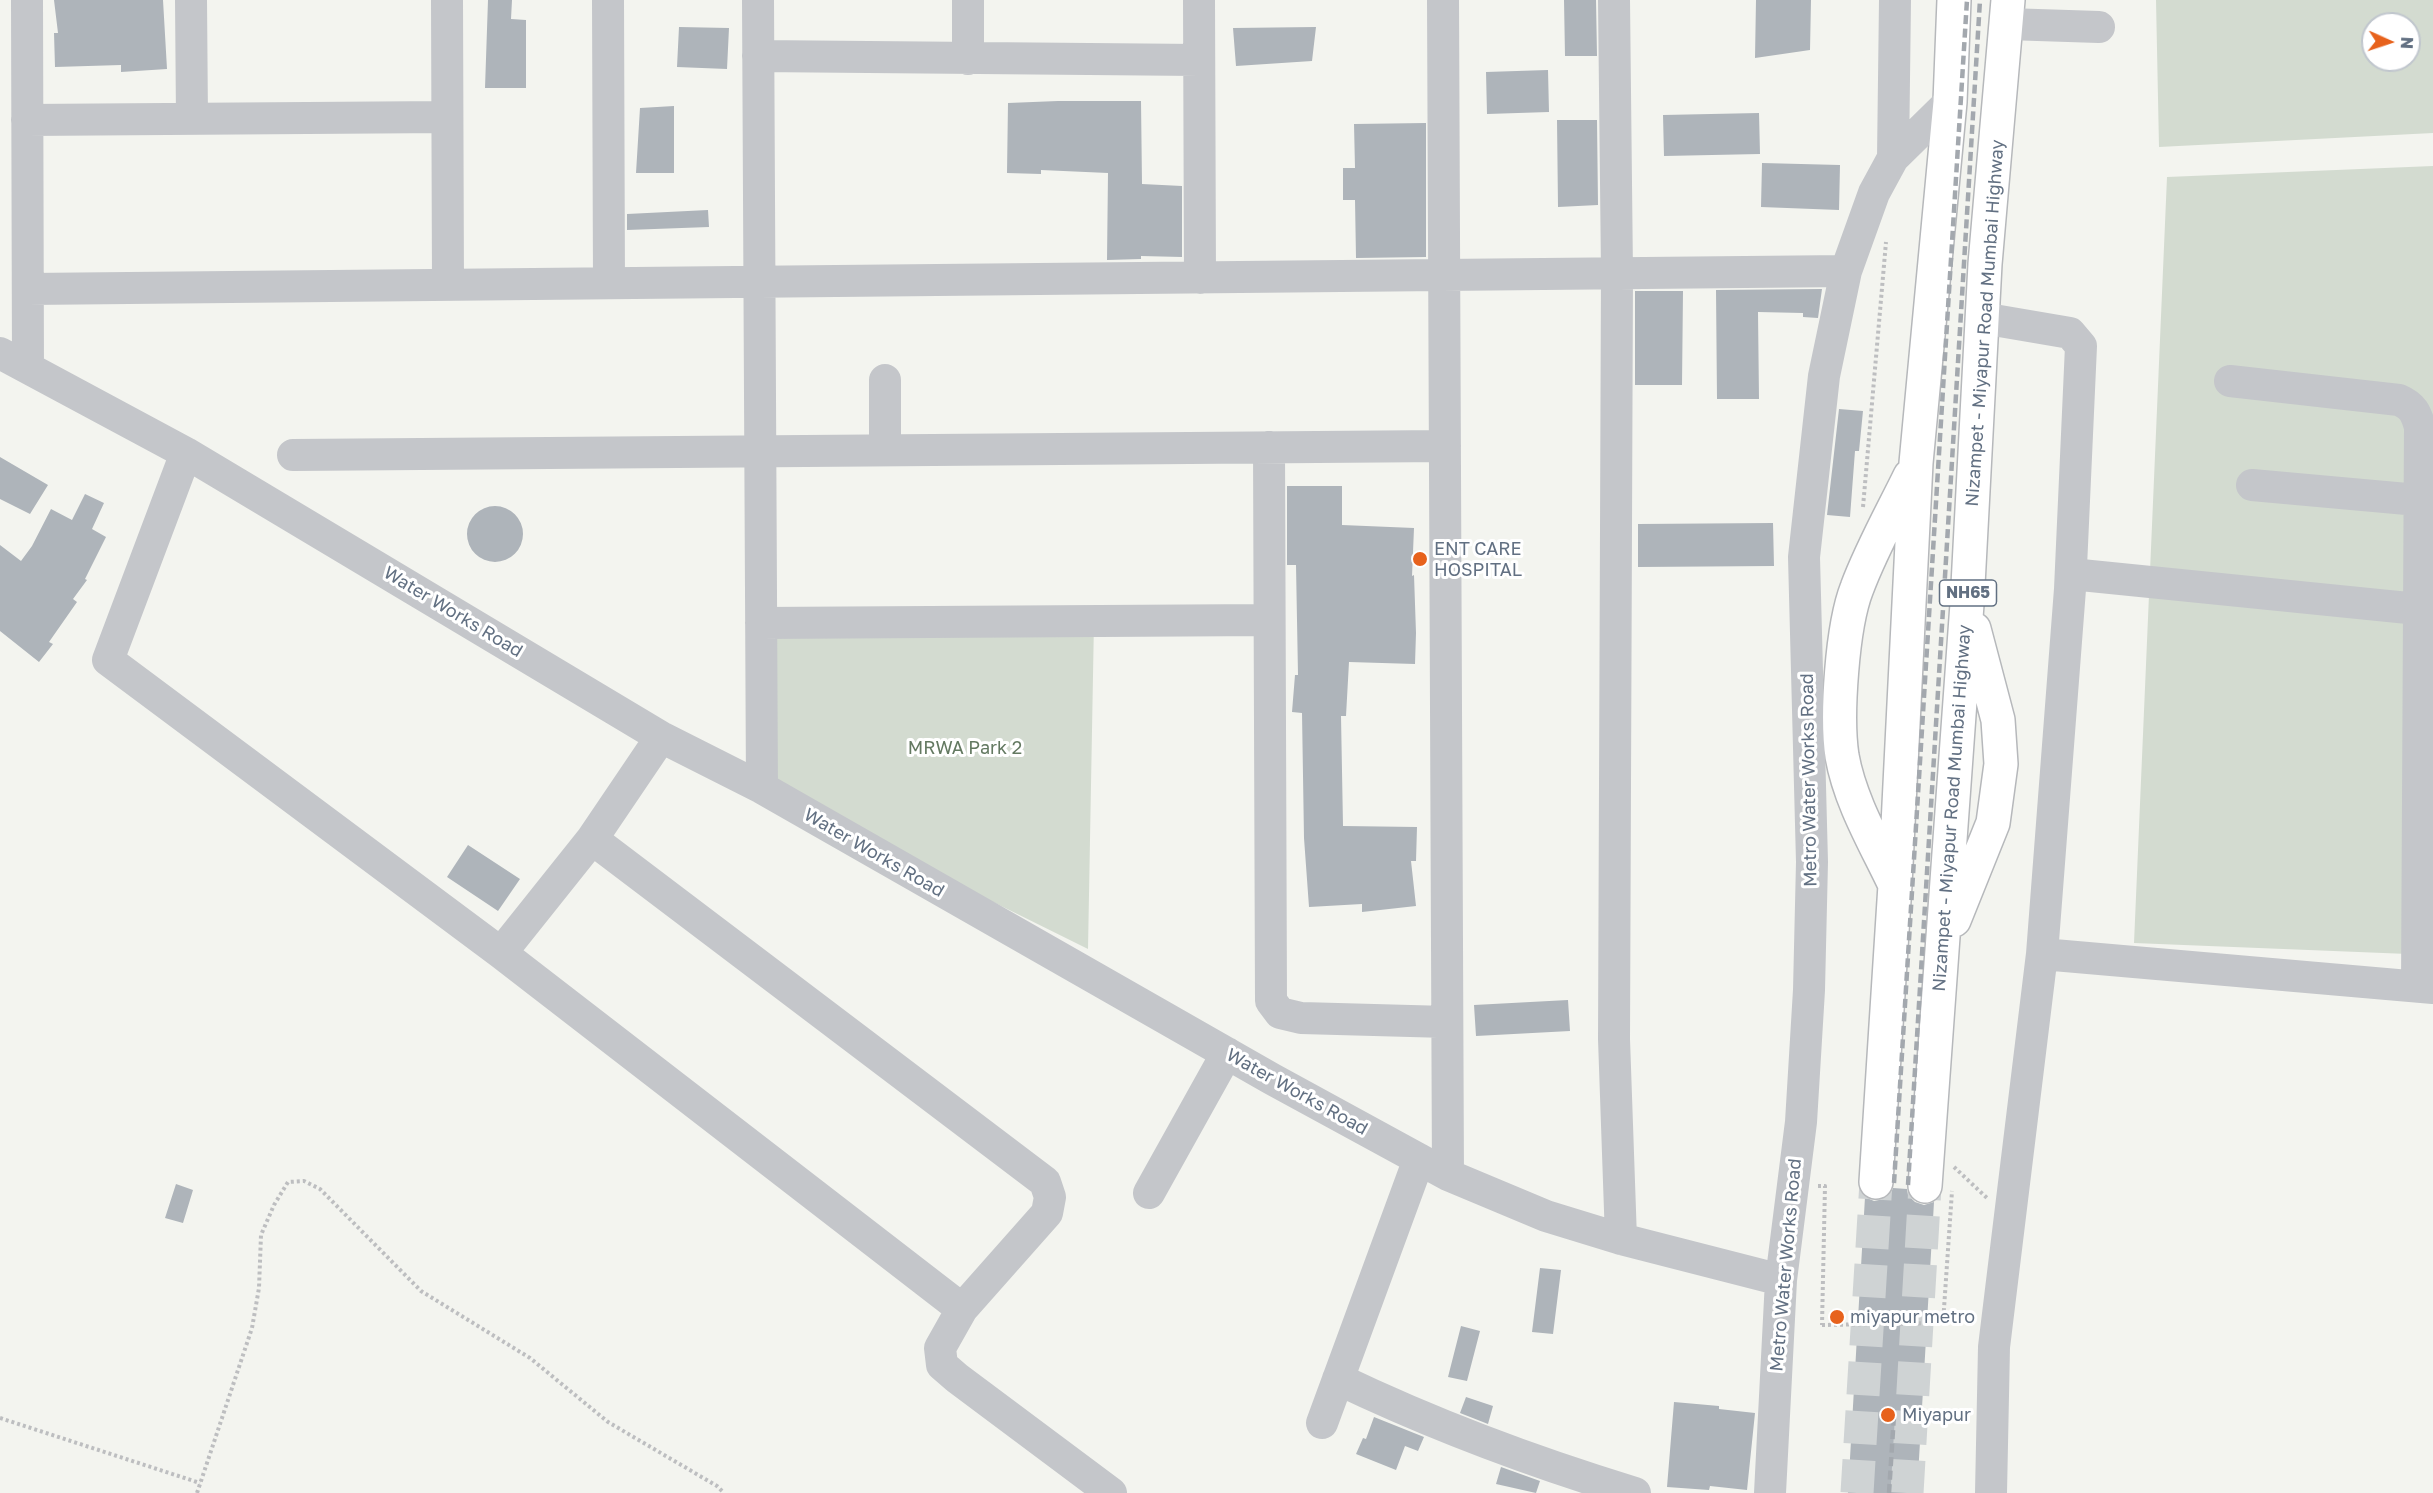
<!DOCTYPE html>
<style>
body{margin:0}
#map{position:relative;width:2433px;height:1493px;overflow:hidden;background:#f3f4ef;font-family:"Golos Text",sans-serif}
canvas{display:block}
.north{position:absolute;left:2361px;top:12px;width:60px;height:60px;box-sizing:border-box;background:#fff;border:2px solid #c0c6cd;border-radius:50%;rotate:93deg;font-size:16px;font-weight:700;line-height:24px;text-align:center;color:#627082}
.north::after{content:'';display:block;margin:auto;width:21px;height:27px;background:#e7621c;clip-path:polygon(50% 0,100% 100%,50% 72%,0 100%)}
</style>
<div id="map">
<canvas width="2433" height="1493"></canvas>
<div class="north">N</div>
</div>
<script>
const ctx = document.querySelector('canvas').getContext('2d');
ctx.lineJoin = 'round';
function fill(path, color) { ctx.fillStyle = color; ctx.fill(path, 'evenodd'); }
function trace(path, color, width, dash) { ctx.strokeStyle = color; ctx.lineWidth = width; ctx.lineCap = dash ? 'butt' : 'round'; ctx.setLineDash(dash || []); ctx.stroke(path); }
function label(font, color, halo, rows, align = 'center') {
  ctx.font = font + ' "Golos Text",sans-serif'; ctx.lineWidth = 6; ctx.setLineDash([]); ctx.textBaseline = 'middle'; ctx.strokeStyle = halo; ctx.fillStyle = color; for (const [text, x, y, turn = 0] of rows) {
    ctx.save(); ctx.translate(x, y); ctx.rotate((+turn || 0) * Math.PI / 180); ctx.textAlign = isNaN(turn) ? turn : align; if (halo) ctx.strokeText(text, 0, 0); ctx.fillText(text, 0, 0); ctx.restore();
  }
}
const green = new Path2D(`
 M2156,0h277v133l-274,14zM2373,24h36v36h-36z
 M2433,166v789l-299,-12 33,-766z
 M1094,621l-6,328 -321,-159 9,-168z`);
const building = new Path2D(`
 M54,0h109l4,69 -46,3v-7l-66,2 -1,-34h4z
 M488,0h24l-1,19 15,1v68h-41z
 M1564,0h32l1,56h-32z
 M1756,0h55l-1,50 -55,8z
 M679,27l50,1 -2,41 -50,-2z
 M1316,27l-4,34 -76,5 -3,-38z
 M1548,70l1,42 -62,2 -1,-42z
 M1058,101h83l1,83 40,2v71l-41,-1v3l-34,1 1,-87 -67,-3v4l-34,-1 1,-70z
 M674,106v67h-38l4,-65z
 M1759,113l1,41 -96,2 -1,-41z
 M1557,120h40l1,85 -40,2z
 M1426,123v134l-70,1 -1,-58h-12v-32h12l-1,-44z
 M1762,163l78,2 -1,45 -78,-3z
 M708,210l1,17 -82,3v-16z
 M1822,289l-4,29 -15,-1v-4l-45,-1 1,87h-42l-1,-109z
 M1635,291h48l-1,94h-47z
 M1839,409l24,2 -4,40h-4l-5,66 -23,-2z
 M0,457l48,28 -18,29 -30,-15z
 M1287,486h55v39l72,3 -2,48 2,-1 2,58 -1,31 -66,-2 -3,54h-5l2,110 74,1 -1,34h-5l5,45 -54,6v-8l-53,3 -5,-69 -2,-125 -10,-1 3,-37h3l-2,-110h-9z
 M85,494l19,9 -12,26 14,8 -21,42 2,1 -14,19 4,3 -28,40 4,2 -14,18 -39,-31v-86l21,16 11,-15 19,-37 21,11z
 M467 534a28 28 0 1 1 56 0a28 28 0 1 1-56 0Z
 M1773,523l1,43 -136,1v-43z
 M468,845l52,34 -22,32 -51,-34z
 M1568,1000l2,31 -94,5 -2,-31z
 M176,1184l17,6 -10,33 -18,-5z
 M1893,1188l14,1 1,6 7,7 9,3 10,-3 -17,291h-69l17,-296 9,4 10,-2 7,-6z
 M1540,1268l21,2 -8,64 -21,-2z
 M1461,1326l19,5 -13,50 -19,-4z
 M1466,1397l27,9 -5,18 -28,-11z
 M1674,1402l45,4v3l36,4 -8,77 -37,-4 -1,4 -42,-3z
 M1374,1417l50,20 -6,14 -13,-5 -9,24 -40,-16 7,-16 3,1z
 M1501,1467l39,14 -4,12 -40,-9z`);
const highwayTunnel = new Path2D(`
 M1857,1493l19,-311
 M1907,1493l18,-307`);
const path = new Path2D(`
 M1863,507l23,-265
 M1954,1167l33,31
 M1818,1186h7l-3,139
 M1943,1323l9,-132
 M0,1418l200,65
 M197,1493l55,-165 7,-40 2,-53 13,-30 14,-23 16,-1 16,8 101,102 109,67 78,64 109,64 7,7`);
const minor = new Path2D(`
 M27,0l1,367
 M191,0l1,119
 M447,0l1,285
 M608,0l1,283
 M758,0l4,788
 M1199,0l1,278
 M1443,0l5,1175
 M1614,0l3,273 -3,766 7,200
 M2007,24l92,3
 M758,56l441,4
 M968,59v-59
 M27,120l420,-3
 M1893,158l2,-158
 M28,289l1818,-18
 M1982,318l88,15 11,13 -11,243 -28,365 -48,393 -3,146
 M0,353l186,100 475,284 101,51 510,291 176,96 98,41 75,23 160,41
 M2230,381l169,19c14,6 17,13 21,27l-3,558
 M1269,447l2,554 9,12 21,5 146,4
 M885,450v-70
 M186,453l-78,207 393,293 461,356
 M293,455l1152,-9
 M2252,485l166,15
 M2071,574l347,35
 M761,623l508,-3
 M592,839l453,343 5,15 -3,16 -85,96 -22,39 2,17 15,13 154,115
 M501,953l91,-114 69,-102
 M2042,954l391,34
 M1149,1193l78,-140
 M1338,1379c96,46 195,83 297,114
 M1322,1423l97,-264
 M1770,1493l11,-213 20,-158 8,-132 3,-128 -8,-305 20,-181 22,-105 28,-78 19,-35 57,-56`);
const highway = new Path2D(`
 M1894,883c-19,-40 -44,-82 -52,-127 -6,-39 0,-130 15,-168 14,-38 35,-75 53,-112
 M1954,920l39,-97 8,-59 -3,-44 -24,-91
 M1876,1182l19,-297 21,-422 34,-361 4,-102
 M1925,1186l42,-582 18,-340 23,-264`);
const rail = new Path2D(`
 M1894,1183l73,-1183
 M1908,1185l72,-1185
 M1889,1493l5,-78`);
const pathBridge = new Path2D(`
 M1822,1325l121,-2`);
const markers = [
 [1420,559,8,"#e7621c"],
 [1837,1317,8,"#e7621c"],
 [1888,1415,8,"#e7621c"]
];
const shields = [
 [1968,593,57]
];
const shieldNames = [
 ["NH65",1968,593]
];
const streetNames = [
 ["Nizampet - Miyapur Road Mumbai Highway",1985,323,-86],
 ["Water Works Road",453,612,31],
 ["Metro Water Works Road",1809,780,-91],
 ["Nizampet - Miyapur Road Mumbai Highway",1952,808,-86],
 ["Water Works Road",874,853,30],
 ["Water Works Road",1297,1092,29],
 ["Metro Water Works Road",1786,1265,-85]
];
const poiNames = [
 ["ENT CARE",1434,549],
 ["HOSPITAL",1434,570],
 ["miyapur metro",1850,1317],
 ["Miyapur",1902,1415]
];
const parkNames = [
 ["MRWA Park 2",965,748]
];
fill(green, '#d3dbd0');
fill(building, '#aeb4ba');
trace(highwayTunnel, '#cfd3d4', 33, [33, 16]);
trace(highway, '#b6b8bb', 36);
trace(path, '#bdbec0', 4, [3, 3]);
trace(minor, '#c4c6ca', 32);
trace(highway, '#fff', 33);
trace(rail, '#a3a8ae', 4.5, [9, 4.5]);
trace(pathBridge, '#bdbec0', 4, [3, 3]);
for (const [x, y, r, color] of markers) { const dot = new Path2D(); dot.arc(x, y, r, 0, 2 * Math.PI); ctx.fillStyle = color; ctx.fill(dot); trace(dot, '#fff', 2); }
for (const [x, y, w] of shields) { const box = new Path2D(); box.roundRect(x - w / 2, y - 13, w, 26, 4.5); ctx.fillStyle = '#fff'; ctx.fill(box); trace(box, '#627082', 1.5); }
label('bold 16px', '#627082', null, shieldNames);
label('18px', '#627082', '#fff', streetNames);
label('18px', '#627082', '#fff', poiNames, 'left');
label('18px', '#637961', '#fff', parkNames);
</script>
